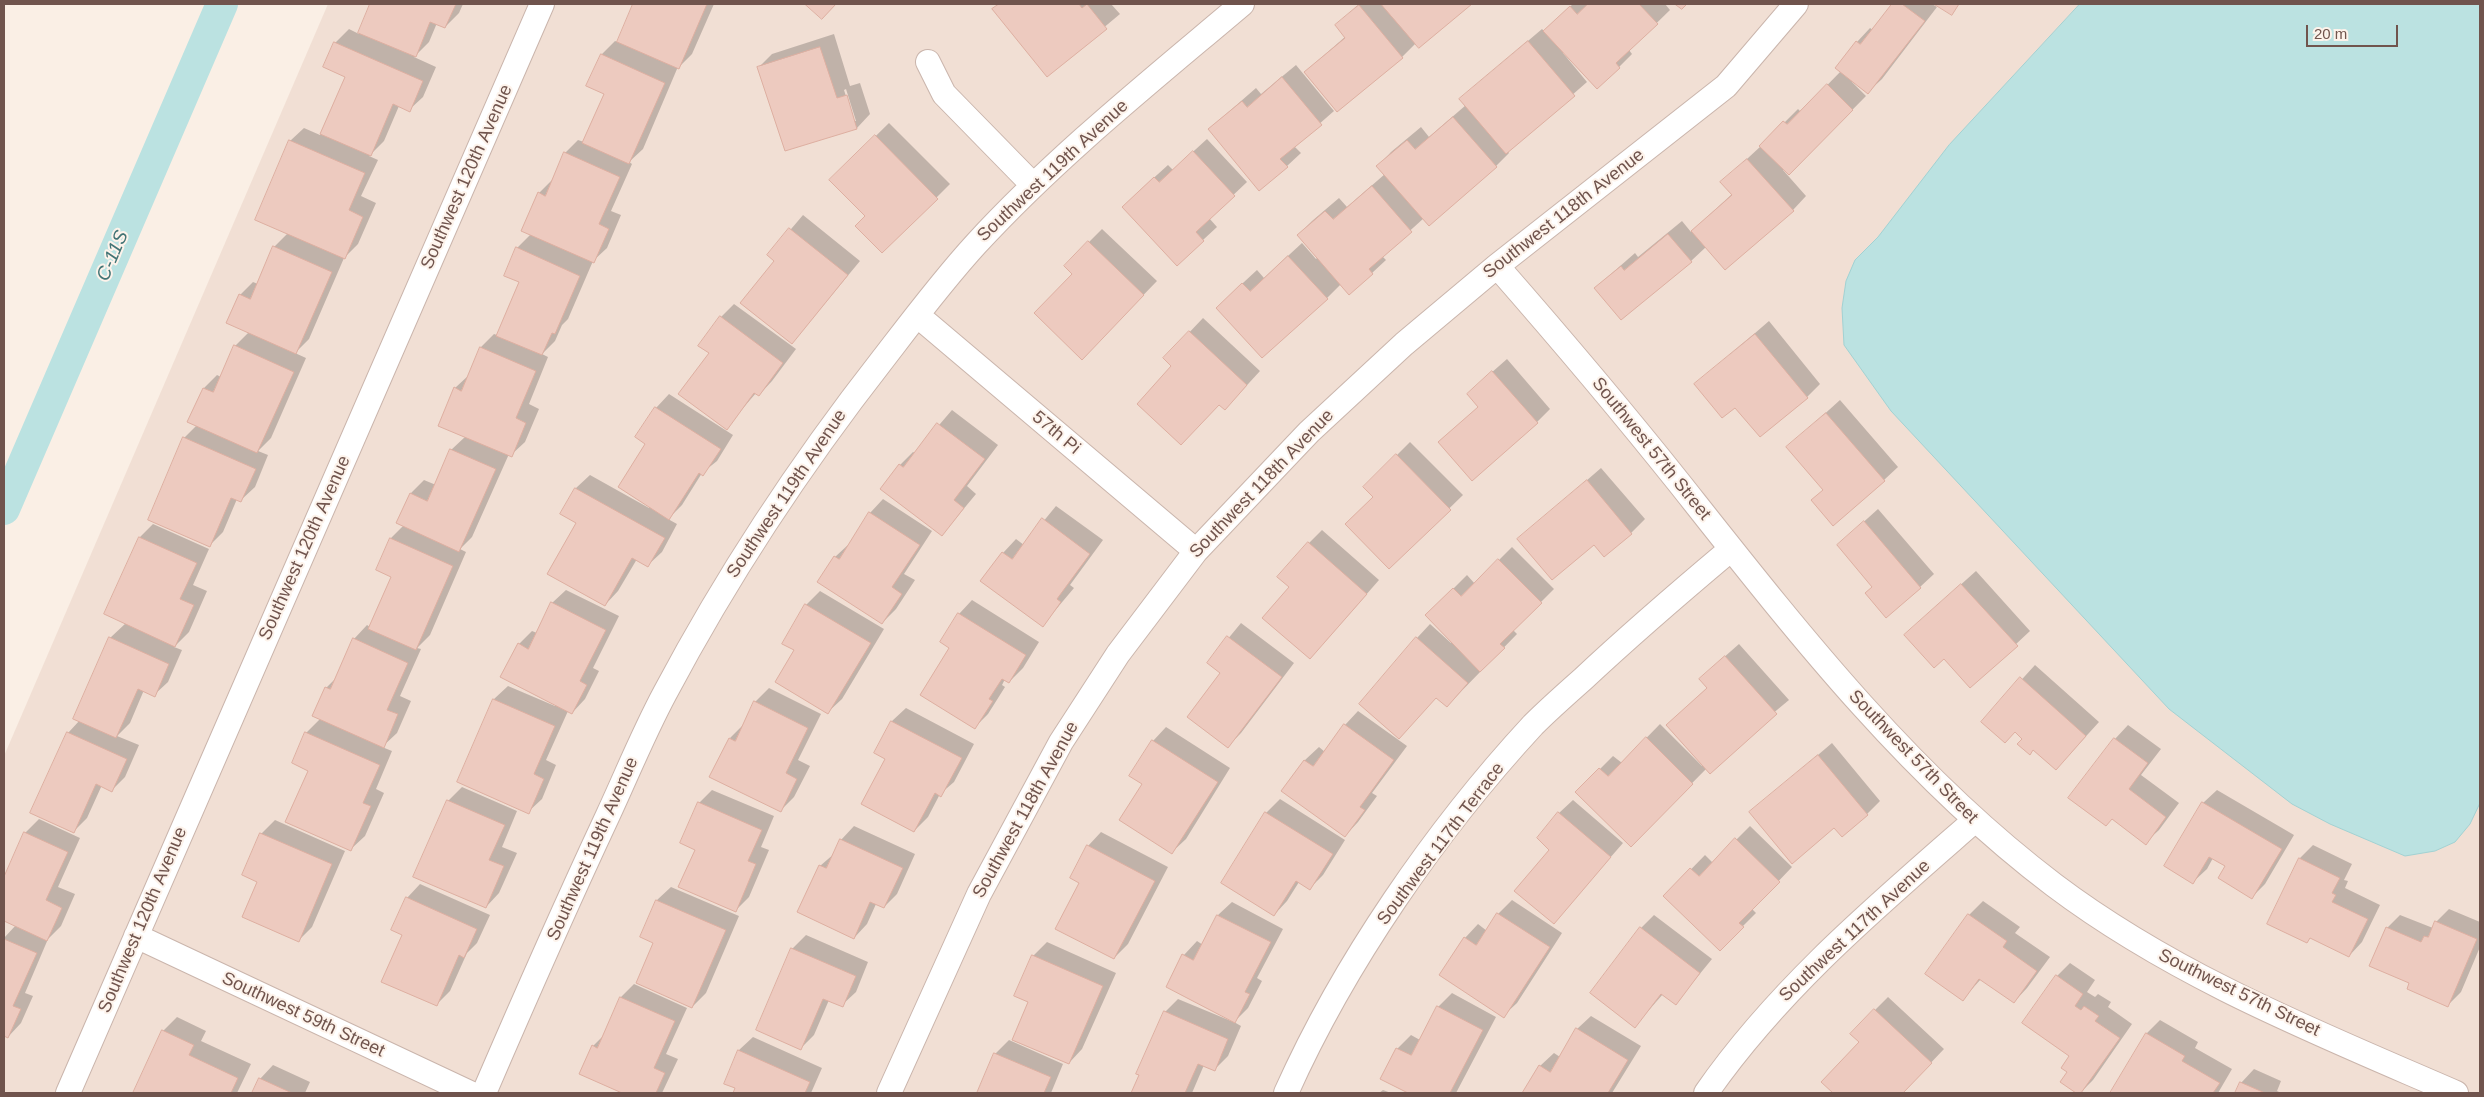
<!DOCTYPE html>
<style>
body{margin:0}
#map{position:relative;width:2484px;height:1097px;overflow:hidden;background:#faefe5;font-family:Helvetica,sans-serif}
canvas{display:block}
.frame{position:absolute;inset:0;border:5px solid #70544d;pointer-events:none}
.scale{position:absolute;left:2306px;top:25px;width:92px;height:22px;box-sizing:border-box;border:2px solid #70544d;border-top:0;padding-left:6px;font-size:15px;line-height:18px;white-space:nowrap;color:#70544d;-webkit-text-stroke:4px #fdf3eb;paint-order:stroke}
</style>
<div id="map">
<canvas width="2484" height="1097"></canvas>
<div class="frame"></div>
<div class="scale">20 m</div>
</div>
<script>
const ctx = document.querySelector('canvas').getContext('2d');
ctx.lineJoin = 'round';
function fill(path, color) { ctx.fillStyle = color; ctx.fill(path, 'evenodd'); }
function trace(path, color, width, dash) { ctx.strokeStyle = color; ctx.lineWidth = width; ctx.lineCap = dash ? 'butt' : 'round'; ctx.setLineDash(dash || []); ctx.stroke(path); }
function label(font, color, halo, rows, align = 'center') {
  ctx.font = font + ' Helvetica,sans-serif'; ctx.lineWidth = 4; ctx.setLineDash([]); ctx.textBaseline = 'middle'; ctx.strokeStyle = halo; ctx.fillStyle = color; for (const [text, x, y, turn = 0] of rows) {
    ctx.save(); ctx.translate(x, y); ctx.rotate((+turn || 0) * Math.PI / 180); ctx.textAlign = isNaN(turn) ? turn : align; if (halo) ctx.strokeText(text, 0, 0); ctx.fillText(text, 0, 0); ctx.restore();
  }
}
const residential = new Path2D(`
 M328,4h2152v1089h-2476v-337z`);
const water = new Path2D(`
 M2080,4h400v799l-10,21 -15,18 -20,9 -30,5 -75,-32 -38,-20 -123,-95 -278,-298 -47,-66 -2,-37 4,-27 9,-21 23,-23 71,-92z`);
const shadow = new Path2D(`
 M372,4h91l-4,9 -14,14 -8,-4 -8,19 -15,15 22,10 -13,30 -14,13 -10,-4 -15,35 -15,15 9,4 -17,36 15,7 -18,41 -14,14 -35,81 -14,14 11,5 -35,80 -13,13 10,4 -13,32 -14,13 -4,-1 -14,33 -14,14 -25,-108 13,-13 7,-37 13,-13 4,2 14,-31 14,-14 -9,-37 13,-13 5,2 16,-37 14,-14 2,-92 14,-13 16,7 26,-59 -11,-33 14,-14 10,5z
 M635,4h79l-22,50 -15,15 -34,80 -14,13 3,2 -21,47 10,4 -14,33 -14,13 -25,58 -6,6 -7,16 -13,13 6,3 -19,47 10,5 -14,33 -14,13 -2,-1 -37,83 -12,12 6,3 -36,83 -13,13 4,1 -21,47 11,5 -14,32 -15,14 10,4 -16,38 8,4 -19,43 -14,13 -42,-79 -3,-37 15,-15 5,-30 10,-10 18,-39 13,-14 3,2 23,-51 -2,-38 13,-13 7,-32 13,-13 12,5 15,-35 15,-14 -11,-48 14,-13 12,-28 13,-13 3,1 24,-53 -4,-34 14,-14 8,-41 13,-13 13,-27 13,-13 6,2 22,-49 -4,-39 13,-13 3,1z
 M999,4h112l9,10 -73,61 -53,-66z
 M1360,4h110l-51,42 -3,-3 -14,14 -97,15 41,-36 -10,-11z
 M1573,4h92l5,6 -41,40 3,4 -13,13 -54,-15 -2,1 24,29 -79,69 1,2 -13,13 -72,52 -42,38 4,4 -14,13 -31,11 -14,14 -96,-4 26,-24 7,8 38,-35 14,16 2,-2 -20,-22 14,-14 27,-23 8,9 38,-33 -7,-8 13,-14 30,-25 8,10 37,-32 -5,-6 14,-13 67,-57 2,2z
 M1893,4h39l5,3 -55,72 -14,13 -15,-12 -1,2 14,14 -77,78 -5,-5 -1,1 23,26 -13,14 -87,37 -15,14 -96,27 40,-35 3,4 44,-36 9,11 41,-38 -10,-12 39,-36 37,-37 3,3 40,-41 -4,-3 20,-26 13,-14 3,2z
 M834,34l16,52 10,-3 10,31 -13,14 -71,22 -27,-83 13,-13zM846,89l10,32h-2l-10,-31z
 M1296,65l38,46 -40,35 7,7 -14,13 -78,-37 47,-41 5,6z
 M889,123l61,61 -68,68 -15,-36 -36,-36z
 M1207,139l40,43 -38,36 8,9 -40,37 -40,-71 31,-28 5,5z
 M803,215l57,46 -68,82 -16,-82 -7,-6z
 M1102,229l55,52 -62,64 -22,-71 16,-32z
 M734,304l62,45 -24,32 -13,14 -3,-2 -30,35 -16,-75 11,-36z
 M1203,318l57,53 -22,24 -65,-29 -8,-8z
 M1769,321l51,63 -13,13 -71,9 -40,-22z
 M1507,359l43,50 -13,13 -58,-16 3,-25z
 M669,394l64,41 -16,26 -15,12 -20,32 -14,14 9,5 -15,28 -14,13 -11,-6 -19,32 -13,14 -28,-82 -15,-9 14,-26 14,-13 59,33 -2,-65 9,-35z
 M1840,400l58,67 -14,13 -60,9 -36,-42z
 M952,410l46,35 -31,41 9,8 -34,41 -42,-70 13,-13 2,1z
 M1410,442l53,53 -74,72 -14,-70 -10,-10z
 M1601,468l44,51 -14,14 -27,23 -10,-13 -75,-4z
 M883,499l49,32 -28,43 11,6 -19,29 -14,14 -47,-66 14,-13 21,-31z
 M1056,506l47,34 -33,45 4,3 -32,38 -39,-73 13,-14 8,6z
 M1878,509l56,65 -14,13 -47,-1 -35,-41z
 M153,524l56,25 -16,36 14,6 -18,41 -15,15 8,3 -14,32 -14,13 -10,-5 -14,33 -13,13 22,9 -14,32 -13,13 -10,-5 -15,33 -14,14 -5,-99 12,-13 30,-82 16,-15 14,-86z
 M1322,530l57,50 -56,64 -33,-57 19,-44z
 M1512,547l42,42 -41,41 4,4 -70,72 -30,-68 13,-14 21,19 1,-2 -25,-26 40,-40 8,9z
 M1976,571l54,60 -60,56 -26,-30 -25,-35z
 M566,590l53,26 -26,52 6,3 -14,28 -13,14 -4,-2 -22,49 10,5 -14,34 -14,13 -70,-31 36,-82 14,-13 47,20 1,-1 -37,-61 13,-13 5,2 15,-30z
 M820,591l64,38 -42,70 -14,13 -33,-62 -12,-7 23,-38z
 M972,600l67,42 -16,26 -14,14 -4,-3 -3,6 3,2 -17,27 -14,14 -23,-81 -9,-6 17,-27z
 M1241,623l53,40 -53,70 -13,13 -6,-73 -14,-10z
 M1739,644l50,56 -82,68 -76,77 -54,-53 36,-36 9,7 38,-39 42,42 2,-2 -36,-39 40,-38 6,-21z
 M2035,665l64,57 -30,33 -35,-6 -18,-18 -33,-9z
 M769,688l52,26 -23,46 12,6 -16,31 -14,14 -50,-73 13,-13 12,-23z
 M906,708l68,36 -20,38 -14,12 -12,23 -14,14 -27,-72 -11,-6 16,-32z
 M1358,711l49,35 -35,47 5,3 -19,26 -13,14 -62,-46 22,-30 14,-13 6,5 20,-27z
 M2128,725l33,24 -20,26 38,28 -20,27 -14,13 -33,-25 3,-79z
 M1166,727l64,41 -44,71 -14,13 -28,-68 9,-43z
 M1832,743l48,58 -13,13 -33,13 -83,-15z
 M462,787l55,24 -15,36 15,6 -18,40 -13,14 -71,-31 33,-75z
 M712,790l62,26 -13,31 8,3 -20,47 -14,14 -39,-62 3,-46z
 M2217,790l77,45 -29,49 -13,13 -25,-31 -14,-8 -6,11 -14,13 10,-79z
 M1280,799l65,41 -22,35 -13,13 -11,-6 -12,19 -13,14 -8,-102z
 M1573,800l50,43 -69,79 -3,-73 8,-36z
 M39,819l41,19 -22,49 17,7 -14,32 -13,13 -23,54 8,3 -12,27 -13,14 -4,-2v-97l12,-13 -12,-5v-39l21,-48z
 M275,820l70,31 -33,76 -13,13 -38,-106z
 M854,826l61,28 -18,40 -13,13 -8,-3 -9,20 -13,14 -34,-72 15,-13 6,-13z
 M1750,826l42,41 -40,42 4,4 -36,36 -55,-53 40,-41 8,8z
 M1101,832l67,35 -40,77 -14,14 -34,-76 8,-36z
 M2313,845l39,19 -8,16 4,1 -3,7 35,17 -18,37 -13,14 -38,-19 -4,5 -39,-19 32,-65z
 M420,884l70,31 -13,28 -10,10 -17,38 -14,14 -32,-71 3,-36z
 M671,887l68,29 -33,77 -14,14 -37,-64 -14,-7 16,-36z
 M1512,900l50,33 -45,70 -14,13 -38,-78 13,-14 9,7 11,-17z
 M1983,901l37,26 -5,6 35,24 -23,31 -13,14 -33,-23 -18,20 -36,-25 42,-59z
 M1232,902l51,27 -26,49 5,3 -14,27 -14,14 7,4 -13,30 -13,13 -11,-4 -12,28h-59l32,-81 13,-13 53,22 1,-2 -65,-33 17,-31 13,-14 6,4 15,-30z
 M2449,909l31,13v25l-19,45 -13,13 -38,-22 -23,-55 13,-13 33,13 3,-6z
 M1654,915l58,44 -36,44 -13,-9 -28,32 6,-98z
 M806,935l62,27 -12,30 -14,13 -13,-5 -15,35 -13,13 -44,-19 35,-80z
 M1047,942l69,31 -34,76 -13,14 -39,-61 3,-46z
 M2070,963l25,17 -8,12 8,5 3,-3 13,8 -3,5 24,17 -39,56 -13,13 -18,-11 7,-11 2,-15 -14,-80z
 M634,984l53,24 -21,46 12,5 -16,34h-37l-44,-20 12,-27 11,-11 17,-38z
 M1452,993l44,24 -40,76h-45l-30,-15 16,-29 14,-14 9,5 18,-33z
 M1888,997l56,52 -42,44h-67l-12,-11 38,-40 14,-32z
 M1591,1016l50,30 -29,47h-89l17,-27 14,-13 6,4 17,-28z
 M177,1017l29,14 -5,10 50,23 -14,29h-103l29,-62z
 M2160,1020l38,22 -3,6 37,21 -14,24h-106l35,-60z
 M753,1037l69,31 -11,25h-77l3,-5 -12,-5 14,-33z
 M1009,1040l54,24 -12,29h-74l18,-39z
 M273,1065l37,17 -5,11h-52l7,-14z
 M2254,1069l27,12 -4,10 4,2h-45l5,-10z
 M1383,1090l8,3h-12z`);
const canal = new Path2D(`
 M4,509l218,-505`);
const building = new Path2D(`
 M370,4h86l-11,24 -15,-6 -14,35 -58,-24z
 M633,4h74l-28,65 -62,-27z
 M805,4h31l-14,15z
 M999,4h80l3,4 5,-4 20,25 -60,48 -55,-68z
 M1381,4h91l-53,44z
 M1588,4h51l19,20 -42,39 4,5 -23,21 -54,-58 27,-25 7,8z
 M1675,4h12l-5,5z
 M1892,4h10l23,17 -57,73 -33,-26 21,-27 4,3z
 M1934,4h25l-7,11z
 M1359,5l44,53 -66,54 -33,-40 41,-34 -10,-13z
 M1528,41l47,55 -69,58 -47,-55z
 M334,42l89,39 -13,31 -17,-8 -22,52 -51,-22 25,-57 -22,-10z
 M820,47l17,51 10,-3 10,34 -72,22 -28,-84z
 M601,54l64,29 -36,81 -47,-21 22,-49 -18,-8z
 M1282,77l40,48 -42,34 8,8 -29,24 -51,-62 34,-28 5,6z
 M1827,84l26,26 -64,65 -30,-29 24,-25 4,3z
 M1453,117l44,50 -68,59 -53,-60 31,-26 8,9z
 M875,135l63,64 -56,54 -27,-27 10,-10 -36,-36z
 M289,140l76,33 -16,37 14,7 -18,42 -90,-39z
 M1193,151l42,45 -39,36 8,9 -27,25 -55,-59 32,-30 5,5z
 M564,152l56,25 -21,47 10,5 -15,34 -73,-32 17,-39 7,4z
 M1747,159l47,52 -69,59 -34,-39 41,-36 -12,-13z
 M1372,186l40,46 -43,37 4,5 -24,21 -52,-60 28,-24 8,8z
 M789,228l59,47 -56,69 -52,-41 34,-42 -7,-6z
 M1668,234l24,28 -71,58 -27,-32 27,-22 3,4z
 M1088,241l56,54 -62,65 -48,-47 38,-39 -8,-8z
 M273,246l59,26 -36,82 -70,-31 13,-29 11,5z
 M516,247l64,29 -25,58 -3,-1 -10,22 -46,-19 23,-54 -15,-6z
 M1288,256l40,43 -66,59 -46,-50 26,-25 8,8z
 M720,316l63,47 -24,33 -5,-3 -27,37 -49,-36 31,-41 -11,-7z
 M1189,331l58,54 -22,25 -6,-5 -38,40 -44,-41 34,-38 -8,-8z
 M1755,334l53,64 -48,39 -25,-29 -13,10 -28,-34z
 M234,345l60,27 -37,81 -70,-31 16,-34 10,4z
 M480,347l56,24 -20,47 10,5 -14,34 -74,-31 16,-39 7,4z
 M1492,371l46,52 -66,58 -34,-39 40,-35 -11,-13z
 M655,407l66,42 -18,27 -4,-3 -30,47 -51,-33 27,-43 -10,-7z
 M1826,413l59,68 -52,45 -22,-26 12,-10 -37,-43z
 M937,423l48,36 -31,41 10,8 -22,28 -62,-47 19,-25 4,3z
 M183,437l73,32 -15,33 -10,-4 -21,49 -62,-27z
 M450,449l46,20 -37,83 -63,-29 14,-30 17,8z
 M1396,454l55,56 -62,59 -44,-45 28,-27 -10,-10z
 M1587,480l45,54 -28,23 -10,-12 -42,35 -35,-41z
 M575,488l90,50 -17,29 -16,-9 -27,48 -58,-32 29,-51 -16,-9z
 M869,512l51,33 -28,42 10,7 -20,30 -65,-42 17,-26 5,3z
 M1042,518l48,36 -33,45 4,3 -18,25 -63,-46 22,-29 10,7z
 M1864,521l57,67 -35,30 -21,-25 7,-6 -35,-42z
 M139,537l58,26 -17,36 14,6 -19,42 -71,-33z
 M390,538l63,28 -37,84 -48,-21 23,-52 -15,-7z
 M1308,542l59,52 -57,65 -48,-41 27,-31 -12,-10z
 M1498,559l44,44 -42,41 5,4 -25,24 -55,-57 28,-27 8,8z
 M1961,584l57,62 -48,42 -26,-29 -10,9 -30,-33z
 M551,602l55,28 -26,51 7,4 -15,29 -72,-37 18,-34 10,6z
 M805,604l66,39 -43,71 -53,-32 19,-32 -12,-6z
 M958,613l68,42 -17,28 -7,-4 -13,20 4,2 -18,28 -55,-34 29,-47 -9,-6z
 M1227,636l55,41 -54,71 -41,-31 33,-44 -13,-10z
 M109,637l60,27 -14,33 -17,-8 -22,49 -43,-19z
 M1416,637l52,46 -21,24 -11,-9 -37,41 -40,-35z
 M353,638l55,25 -21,47 11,4 -14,34 -72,-32 13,-29 5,2z
 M1725,656l52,58 -67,60 -44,-49 41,-37 -8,-9z
 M2020,677l66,59 -30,34 -23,-20 -3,5 -13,-11 5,-5 -7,-7 -10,11 -24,-21z
 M493,699l62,27 -21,48 10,5 -15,35 -72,-32z
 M754,701l54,27 -22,45 11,6 -16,33 -72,-35 20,-39 6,3z
 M891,721l71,37 -21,39 -6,-4 -21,39 -53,-28 24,-45 -11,-6z
 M1344,724l50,36 -34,47 5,3 -20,27 -64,-46 23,-31 9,6z
 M67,732l60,27 -15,33 -16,-8 -22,49 -44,-20z
 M305,732l75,33 -17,38 8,3 -20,45 -66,-29 23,-51 -16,-8z
 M1646,737l47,47 -62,63 -56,-55 24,-24 9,8z
 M2114,738l34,25 -19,26 37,28 -20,28 -34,-26 -6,7 -38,-28z
 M1152,740l66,42 -46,72 -53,-34 23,-36 -13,-8z
 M1818,755l50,60 -26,22 -8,-9 -42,36 -43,-52z
 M447,800l58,25 -16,35 15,6 -18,42 -73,-31z
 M698,802l64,28 -14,31 8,3 -20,48 -58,-25 17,-37 -15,-7z
 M2202,802l80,47 -30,50 -34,-21 7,-12 -16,-9 -16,27 -29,-18z
 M1265,812l68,42 -23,36 -14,-9 -22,35 -53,-33z
 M1558,812l53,45 -57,67 -40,-33 35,-41 -12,-12z
 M24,832l44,20 -22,48 16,8 -15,33 -43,-20v-44z
 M260,833l72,31 -33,78 -57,-25 15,-35 -15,-7z
 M1735,838l45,44 -41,41 5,4 -24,24 -57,-55 27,-28 9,8z
 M840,839l63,29 -19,40 -14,-6 -16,37 -57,-27 22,-47 7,3z
 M1087,845l68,36 -41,78 -59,-30 24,-46 -9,-5z
 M2299,858l41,20 -8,15 4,2 -4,7 36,17 -19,38 -39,-19 -3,5 -40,-19z
 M406,897l71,32 -13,29 -5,-3 -22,51 -56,-24 21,-47 -11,-5z
 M656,900l70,30 -34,78 -56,-25 17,-40 -13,-6z
 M1497,913l53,34 -46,71 -65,-43 25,-38 12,8z
 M1968,914l39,27 -4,6 34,24 -23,32 -35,-24 -16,22 -38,-27z
 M1217,915l54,27 -26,50 5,2 -15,29 -69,-36 16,-33 11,6z
 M2435,921l42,18 -29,68 -41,-18 2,-6 -40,-17 17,-39 35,15 3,-6 4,1z
 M1640,927l60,46 -24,32 -15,-11 -26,34 -45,-35z
 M4,939l33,14 -24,53 8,3 -13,29 -4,-2z
 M791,948l65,28 -13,31 -20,-8 -22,51 -45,-20z
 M1032,955l71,31 -34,78 -57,-24 16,-38 -14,-6z
 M2056,975l27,19 -8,12 6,4 3,-4 15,10 -4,5 25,17 -39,55h-5l-16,-11 7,-10 -6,-4 8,-12 -47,-33z
 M620,997l55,24 -21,47 11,5 -9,20h-34l-43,-19 13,-29 5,3z
 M1437,1006l46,24 -33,63h-42l-28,-14 16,-31 15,7z
 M1874,1009l58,54 -29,30h-70l-12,-11 38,-40 -9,-8z
 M1164,1011l64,28 -13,32 -17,-7 -13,29h-54l8,-18 -3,-1z
 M1576,1028l52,32 -20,33h-86l17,-28 11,7z
 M162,1030l32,15 -5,10 49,23 -7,15h-98z
 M2146,1033l39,23 -3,5 38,22 -7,10h-103z
 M738,1050l72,32 -5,11h-72l2,-5 -11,-4z
 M994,1053l57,24 -7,16h-67z
 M259,1078l33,15h-40z
 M2240,1082l25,11h-30z`);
const minor = new Path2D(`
 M928,62l16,32 89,91
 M1497,266c63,72 124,144 183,218 114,144 227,290 374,401 122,92 264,148 402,208
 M917,315l279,236
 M136,936l334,157
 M68,1093l474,-1089
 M484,1093c40,-93 81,-186 124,-278 19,-41 36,-83 57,-122 63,-119 135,-228 218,-334 30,-39 60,-79 93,-115 81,-88 175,-163 266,-240
 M889,1093l90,-199 82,-152 57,-88 78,-103 113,-119 95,-88 93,-78 229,-180 70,-82
 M1286,1093c58,-130 150,-263 247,-368 16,-16 33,-31 50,-46 48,-45 97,-87 147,-129
 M1706,1093c73,-105 172,-188 268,-272`);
const streetNames = [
 ["Southwest 119th Avenue",1053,171,-43],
 ["Southwest 120th Avenue",467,177,-66],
 ["Southwest 118th Avenue",1564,214,-38],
 ["57th Pi",1056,433,40],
 ["Southwest 57th Street",1651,449,51],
 ["Southwest 118th Avenue",1262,484,-46],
 ["Southwest 119th Avenue",787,494,-56],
 ["Southwest 120th Avenue",305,548,-66],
 ["Southwest 57th Street",1913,757,46],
 ["Southwest 118th Avenue",1026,810,-61],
 ["Southwest 117th Terrace",1441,844,-53],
 ["Southwest 119th Avenue",593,849,-66],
 ["Southwest 120th Avenue",143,920,-67],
 ["Southwest 117th Avenue",1855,931,-43],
 ["Southwest 57th Street",2239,993,26],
 ["Southwest 59th Street",303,1015,25]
];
const waterNames = [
 ["C-11S",113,256,-67]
];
fill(residential, '#f1dfd4');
fill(water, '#bbe2e1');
trace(water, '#a2d2d3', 1);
fill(shadow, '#0003');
trace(canal, '#bbe2e1', 32);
fill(building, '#edcabf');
trace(building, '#deafa1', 1);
trace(minor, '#cab5ac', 26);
trace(minor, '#fff', 24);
label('18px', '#70544d', '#fdf3eb', streetNames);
label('italic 19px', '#427475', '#fdf3eb', waterNames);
</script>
